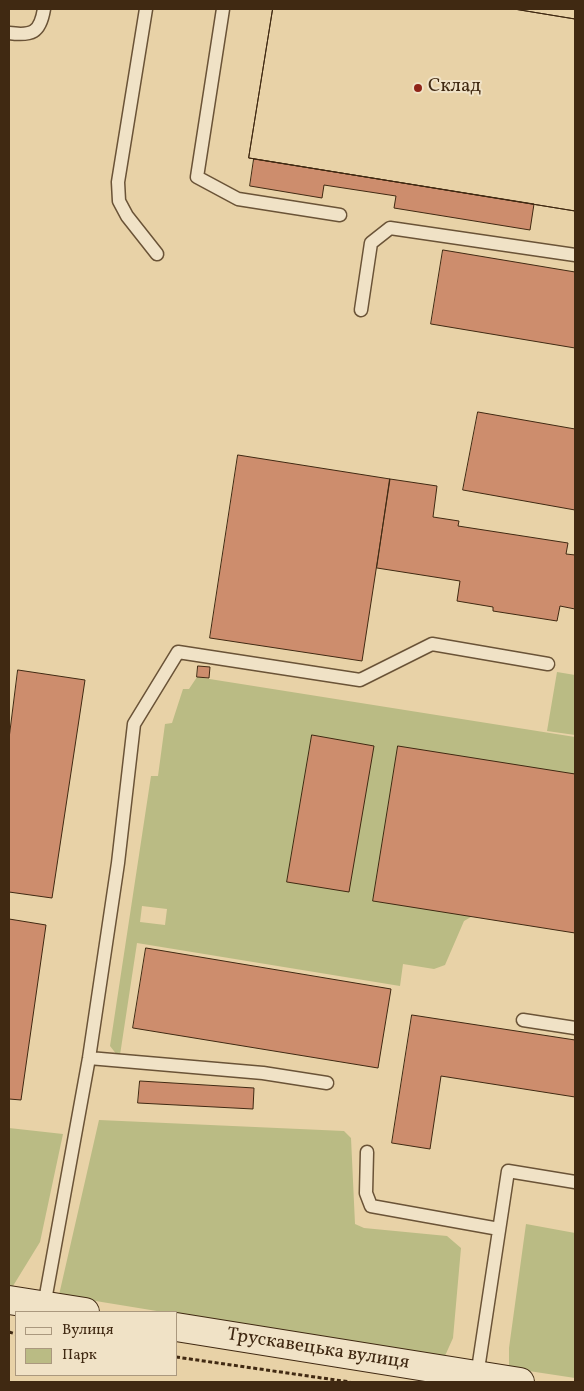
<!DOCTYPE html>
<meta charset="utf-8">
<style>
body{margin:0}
#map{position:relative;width:584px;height:1391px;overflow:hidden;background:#e8d2a7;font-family:Vollkorn,serif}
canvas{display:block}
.frame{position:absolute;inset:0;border:10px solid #402912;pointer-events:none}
.legend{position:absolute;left:15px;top:1311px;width:162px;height:65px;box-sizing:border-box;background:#f0e2c6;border:1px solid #aa987e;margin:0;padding:6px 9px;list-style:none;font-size:15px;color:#402912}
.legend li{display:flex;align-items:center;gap:10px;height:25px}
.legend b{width:25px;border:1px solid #aa987e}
</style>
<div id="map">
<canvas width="584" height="1391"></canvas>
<div class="frame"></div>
<ul class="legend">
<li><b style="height:6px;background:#f0e2c6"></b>Вулиця</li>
<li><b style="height:14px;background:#babb84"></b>Парк</li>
</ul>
</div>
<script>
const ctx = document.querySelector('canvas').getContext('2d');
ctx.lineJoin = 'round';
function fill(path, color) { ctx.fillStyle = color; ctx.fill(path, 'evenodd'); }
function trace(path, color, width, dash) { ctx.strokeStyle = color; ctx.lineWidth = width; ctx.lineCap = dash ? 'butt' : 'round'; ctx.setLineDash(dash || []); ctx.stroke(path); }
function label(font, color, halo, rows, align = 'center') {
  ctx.font = font + ' Vollkorn,serif'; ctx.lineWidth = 4; ctx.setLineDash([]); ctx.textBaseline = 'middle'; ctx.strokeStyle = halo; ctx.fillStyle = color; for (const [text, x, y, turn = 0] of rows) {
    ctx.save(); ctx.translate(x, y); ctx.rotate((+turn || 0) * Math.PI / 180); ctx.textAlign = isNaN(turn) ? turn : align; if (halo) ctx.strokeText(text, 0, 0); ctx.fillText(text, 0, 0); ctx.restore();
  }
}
const green = new Path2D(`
 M557,672l18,3v60l-28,-4z
 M197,677l378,60v40l-71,-11 -28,148 -12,7 -19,44 -11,4 -31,-5 -3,22 -263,-43 -17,112h-3l-7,-9 41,-270h7l7,-52 7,-1 11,-34h6zM142,906l25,3 -2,16 -25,-3z
 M99,1120l245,11 7,7 4,86 9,4 83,8 14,12 -8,90 -9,20 -385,-63z
 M9,1128l54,6 -23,108 -27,44 -4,-1z
 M526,1224l49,9v145l-66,-10v-20z`);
const building = new Path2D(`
 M273,9h241l61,10v192l-326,-53z
 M273,9h241l61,10v192l-326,-53z
 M254,159l280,45 -4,26 -136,-22 2,-12 -72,-11 -2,13 -72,-12z
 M443,250l132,22v76l-144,-24z
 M478,412l97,17v81l-112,-20z
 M238,455l152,24 -28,182 -152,-23z
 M390,479l47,7 -4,31 26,4 -1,5 110,17 -2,11 9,1v54l-15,-3 -3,15 -64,-10v-4l-36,-6 3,-20 -83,-13z
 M198,666l12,1 -1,11 -12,-1z
 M18,670l67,10 -33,218 -43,-6v-153z
 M312,735l62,11 -25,146 -62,-10z
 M398,746l177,28v159l-202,-32z
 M9,919l37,6 -25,175 -12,-1z
 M146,948l245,41 -13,79 -245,-40z
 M412,1015l163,25v57l-134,-21 -11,73 -38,-6z
 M140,1081l114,7 -1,21 -115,-6z`);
const path = new Path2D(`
 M9,1332l7,2
 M176,1357l174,25`);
const lane = new Path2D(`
 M146,9l-28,173 1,19 8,15 30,38
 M223,9l-26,168 41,22 102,16
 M9,33c23,3 31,0 35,-24
 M361,310l10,-67 19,-15 185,27
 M523,1020l52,8
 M89,1058l174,15 64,10
 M367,1152l-1,41 5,13 128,23
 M44,1306l45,-248 29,-195 16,-139 44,-72 182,28 72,-36 116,20
 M477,1376l31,-205 67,11`);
const secondary = new Path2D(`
 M9,1300l76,12
 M176,1327l344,55`);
const markers = [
 [418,88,5,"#8f2418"]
];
const poiNames = [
 ["Склад",428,88]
];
const streetNames = [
 ["Трускавецька вулиця",318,1350,9]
];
fill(green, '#babb84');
fill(building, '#cd8d6d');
trace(building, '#402912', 1);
trace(lane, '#6a5337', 15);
trace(secondary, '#402912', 30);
trace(path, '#402912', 3, [4, 2.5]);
trace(lane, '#f0e2c6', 12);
trace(secondary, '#f0e2c6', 28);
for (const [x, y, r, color] of markers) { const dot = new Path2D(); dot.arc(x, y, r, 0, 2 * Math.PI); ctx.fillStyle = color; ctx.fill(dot); trace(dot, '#f0e2c6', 2); }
label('19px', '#402912', '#f0e2c6', poiNames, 'left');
label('19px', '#402912', '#f0e2c6', streetNames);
</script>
